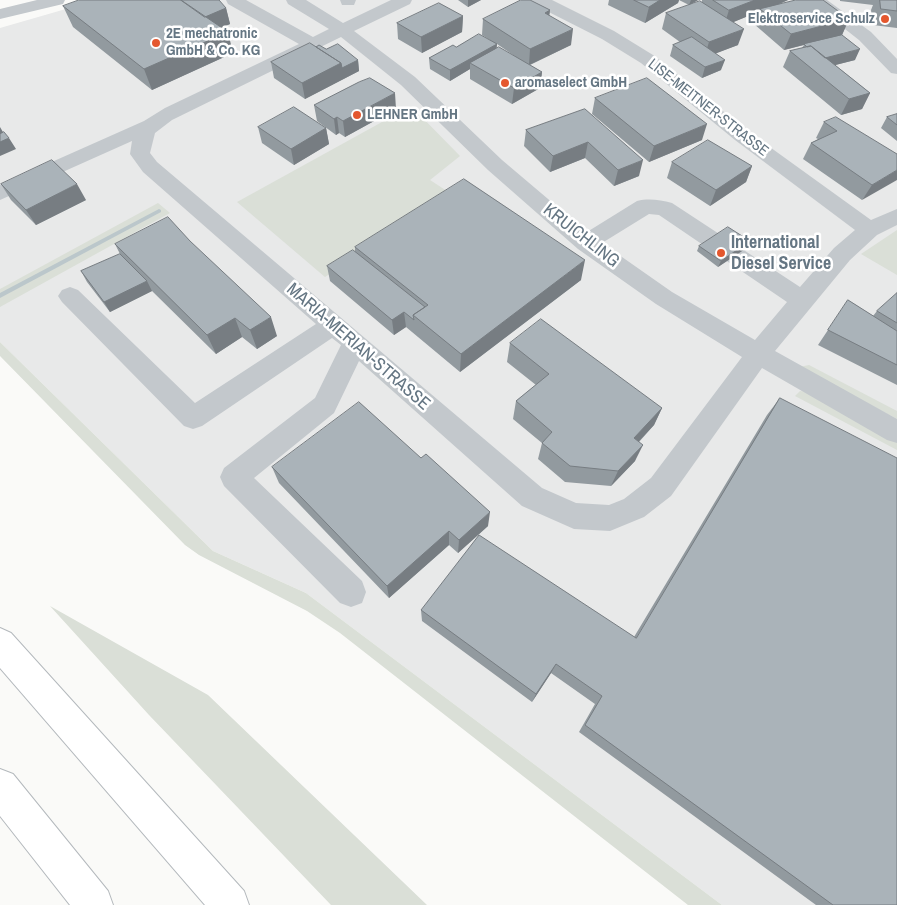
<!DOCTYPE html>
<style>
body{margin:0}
canvas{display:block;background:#fafaf8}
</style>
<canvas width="897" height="905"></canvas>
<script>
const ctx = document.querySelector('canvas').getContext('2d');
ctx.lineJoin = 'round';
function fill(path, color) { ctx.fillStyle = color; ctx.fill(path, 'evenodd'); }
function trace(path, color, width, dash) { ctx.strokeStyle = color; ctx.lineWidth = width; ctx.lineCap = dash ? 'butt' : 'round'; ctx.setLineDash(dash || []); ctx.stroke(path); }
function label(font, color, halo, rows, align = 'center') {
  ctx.font = font + ' "Archivo Narrow",sans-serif'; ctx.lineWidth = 5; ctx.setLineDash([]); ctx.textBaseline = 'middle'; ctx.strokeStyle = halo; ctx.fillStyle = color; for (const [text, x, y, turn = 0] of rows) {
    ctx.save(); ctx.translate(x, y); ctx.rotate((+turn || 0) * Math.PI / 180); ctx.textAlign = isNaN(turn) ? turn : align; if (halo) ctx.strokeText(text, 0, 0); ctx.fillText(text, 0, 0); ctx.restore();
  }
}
const built = new Path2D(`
 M97,0h800v905h-175l-416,-312 -93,-42 -213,-209v-314z`);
const green = new Path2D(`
 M411,106l49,50 -30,24 23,15 -128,82 -88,-75z
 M158,203l12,10 -170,94v-18z
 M897,230v45l-36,-21z
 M0,342l213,209 93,42 416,312h-34l-348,-272 -33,-22 -108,-56 -14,-10 -185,-189z
 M809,365l88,46v8l-98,-52z
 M800,391l8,1 89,48v10l-102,-54z
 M50,606l158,89 219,210h-96l-182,-190z`);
const stream = new Path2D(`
 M159,209l2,1v2l-161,86v-5z`);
const minor = new Path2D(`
 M37,0h28l-2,4 -63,15v-10z
 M226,0h20l67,37 16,-8 -41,-25 -2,-4h20l37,23 48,-23h21l-2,4 -56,27 61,46 87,83 85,72 50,-31c12,-3 23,-1 35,2l128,84 34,-39 21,-18 -120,-90 -94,-77 -39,-24 -69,-35 -2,-4h21l62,31 39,24 96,77 122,88 26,-11v16l-20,10 -27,25 -75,91 122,68v24l-10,-3 -125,-72 -91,128 -27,21 -34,14 -36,-2 -52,-23 -163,-145 -25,52 -80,65 108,103 4,11 -4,11 -11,4 -11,-4 -116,-117 -4,-9 4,-9 91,-70 26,-53 -9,-7 -130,88 -9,3 -9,-3 -122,-124 -4,-6 4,-6 8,-3 8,3 117,113 121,-79 -173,-152 -13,-18 2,-13 -132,59v-15l144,-64 21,-13 134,-64 -71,-40zM341,37l60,48 87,85 90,79 78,55 86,53 -91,121 -27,21 -15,6 -33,-2 -34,-15 -385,-326 -7,-9 5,-20 17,-13zM649,214l10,1 128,87 -32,38 -83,-48 -70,-49z
 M340,0h16l-2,5h-12z
 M808,0h19l44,32 26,27v15l-6,-1 -32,-33z`);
const highway = new Path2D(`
 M0,628l11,5 233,258 5,14h-44l-205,-237z
 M0,769l13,5 95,117 5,14h-43l-70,-89z`);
const wall = new Path2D(`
 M458,0h23l-13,7z
 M609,0h89l-8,5 12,-3v-2h86l-8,4 69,15 -7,16 13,25 -20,5 35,28 -8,16 -21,6 -58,-48 7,-16 12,-3 2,-3 -20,5 -30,-26 4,-12 -25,10 5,23 -22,8 5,17 -19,8 -32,-22 3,-11 7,-3 -18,-13 4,-16 23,-8 -10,-5 -1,3 -33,20 -37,-18z
 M840,0h57v28l-24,-3 -2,-15 2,-5 -33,-4z
 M63,6l163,2 4,16 -9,4 12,25 -81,37 -79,-63z
 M550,10l-1,5 22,30 -41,20 12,7 -2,16 -28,16 -42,-25v-10l-20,12 -20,-12 -1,-11 27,-11 34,-7 -8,-5 1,-16zM497,44l19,13 -20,-8z
 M463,16l-1,16 -40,21 -24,-14 -1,-16z
 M316,47l10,2 32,11 1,11 -54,28 -31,-21 -3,-16z
 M595,98l107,42 -53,22 -57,-48z
 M314,105l82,4 -51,28 -6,-4 -3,2 -19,-14z
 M585,109l54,67 -25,10 -29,-28 -35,14 -26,-26 2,-16z
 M897,114v27l-16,-13 6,-11z
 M824,122l73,32 -35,46 -59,-41 8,-16 7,-4 -2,-1z
 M258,127l68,1 3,16 -35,21 -32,-22z
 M672,162l80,4 -6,16 -36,24 -43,-28z
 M1,184l85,16 -50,25 -25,-25z
 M115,244l162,92 -20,13 -15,-12 -26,17 -65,-64 1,1 -42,21 -23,-30 -6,-11 39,-17z
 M699,246l49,1 -30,20 -21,-16z
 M355,247l226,33 -121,92 -54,-45 -12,8 -64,-54 -3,-15 28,-15z
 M897,293v92l-79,-40 30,-45 25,16 4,-5z
 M510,343l152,65 -8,17 -15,17 -4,19 -24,25 -46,-4 -27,-23 4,-16 -29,-24 3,-18 20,-16 -29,-23z
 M780,398l117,507h-81l-237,-173 16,-28 -44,-31 -19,29 -110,-81 -1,-11 213,27 133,-222z
 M272,467l216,59 -30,27 -9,-8 -60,53 -110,-115z`);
const shadedWall = new Path2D(`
 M468,0h13l-13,7z
 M660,0h19l-1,3 -33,20 4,-16z
 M691,0h7l-9,5z
 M755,0h33l-26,11 -2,-2 -2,3 -34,14 5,-16z
 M226,8l4,16 -24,10 -5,-16z
 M550,10l-2,16 -3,-13z
 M463,16l-1,16 -40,21 -1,-16z
 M849,19l-7,16 -58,15 7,-16z
 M573,29l-2,16 -42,20 1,-16z
 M744,29l-6,16 -34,13 5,-16z
 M228,32l5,21 -81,37 -8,-21z
 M497,44l-1,11 -26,8v6l-20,12v-11z
 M860,49l-5,11 -39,10 5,-11z
 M358,60l1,11 -54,28 -3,-16 39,-20z
 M725,60l-4,10 -19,8 3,-11z
 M542,72l-2,16 -28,16 2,-16z
 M395,93l1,16 -51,28 -2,-16z
 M870,93l-8,16 -21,6 8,-16z
 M337,117l2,16 -3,2 -2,-16z
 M707,124l-5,16 -53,22 5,-16z
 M0,127l7,12 2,-1 7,11 -16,7z
 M326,128l3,16 -35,21 -3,-16z
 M588,142l-3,16 -35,14 3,-16z
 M643,160l-4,16 -25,10 4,-16z
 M752,166l-6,16 -36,24 6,-16z
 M897,170v10l-35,20 10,-15z
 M77,184l9,16 -50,25 -10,-15z
 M750,241l-2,6 -30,20 3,-6z
 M585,260l-4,20 -121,92 1,-18z
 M147,281l5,10 -42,21 -6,-10z
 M404,312l2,15 -12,8 -2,-15z
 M271,317l6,19 -20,13 -7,-19z
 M235,318l7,19 -26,17 -9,-19z
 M662,408l-8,17 -27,29 7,-16z
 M643,445l-8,16 -24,25 7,-15z
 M490,512l-2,14 -30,27 1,-13z
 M449,531v14l-60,53 -2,-12z
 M556,664l-5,9 -19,29 4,-8z`);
const building = new Path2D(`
 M79,0h102l47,32 -84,37 -81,-63z
 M181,0h38l7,8 -21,9z
 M521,0h9l20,10 -5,3 28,16 -43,20 -47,-30z
 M634,0h26l-11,7z
 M713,0h42l-26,10z
 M796,0h27l26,19 -58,15 -31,-25z
 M880,0h17v11l-16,-2z
 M700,1l44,28 -35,13 -43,-29z
 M439,3l24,13 -42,21 -24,-14z
 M479,34l18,10 -47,26 -21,-12 24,-13 3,2z
 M842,35l18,14 -35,9 -14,-12 -4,1 -3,-3z
 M692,37l33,23 -20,7 -32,-22z
 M310,43l31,20 -39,20 -31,-21z
 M338,44l20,16 -16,8 -1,-5 -25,-16 3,-2 7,4z
 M811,46l59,47 -21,6 -59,-48z
 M499,47l43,25 -28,16 -44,-25z
 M370,78l25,15 -52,28 -6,-4 -3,2 -20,-14 45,-23z
 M647,78l60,46 -53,22 -59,-48z
 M294,107l32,21 -35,21 -33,-22z
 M585,109l58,51 -25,10 -30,-28 -35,14 -27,-26z
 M897,114v11l-10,-8z
 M836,117l61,37v16l-25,15 -61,-42 26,-12 -13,-9z
 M4,132l5,6 -9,4v-8z
 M708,140l44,26 -36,24 -44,-28z
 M52,160l25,24 -51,26 -25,-26z
 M464,179l121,81 -124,94 -48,-39 15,-10 -73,-58z
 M168,217l22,24 81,76 -21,13 -15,-12 -28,17 -92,-91z
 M728,227l22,14 -29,20 -22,-15z
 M353,250l72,57 -12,8 1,5 -10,-8 -12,8 -65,-54z
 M120,254l27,27 -43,21 -23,-31z
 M897,293v30l-20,-12z
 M848,300l49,31v34l-69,-35z
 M541,319l121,89 -28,30 9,7 -25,26 -48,-5 -28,-23 10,-11 -36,-31 33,-27 -39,-31z
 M780,398l117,60v447h-64l-248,-180 17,-29 -46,-32 -20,30 -115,-84 58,-75 157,103z
 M359,402l62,56 5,-4 64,58 -31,28 -10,-9 -62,55 -115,-119z`);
const markers = [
 [885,19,5,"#e4572e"],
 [156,43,5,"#e4572e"],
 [505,83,5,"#e4572e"],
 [357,115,5,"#e4572e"],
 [721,253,5,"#e4572e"]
];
const farPoinames = [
 ["Elektroservice Schulz",875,19,"right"],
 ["2E mechatronic",166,34],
 ["GmbH & Co. KG",166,51],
 ["aromaselect GmbH",515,83],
 ["LEHNER GmbH",367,115]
];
const farStreetnames = [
 ["LISE-MEITNER-STRASSE",708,108,38]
];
const streetNames = [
 ["KRUICHLING",581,236,38],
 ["MARIA-MERIAN-STRASSE",358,347,41]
];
const poiNames = [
 ["International",731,243],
 ["Diesel Service",731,264]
];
fill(built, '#e8e9e9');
fill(green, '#dadfd7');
fill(stream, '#bbc7cb');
trace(highway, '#b4b9bd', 2);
fill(minor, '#c3c8cc');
fill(highway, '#fff');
fill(wall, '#929a9f');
fill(shadedWall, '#777d82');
fill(building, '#aab3b9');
trace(building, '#777d82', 1);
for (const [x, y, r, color] of markers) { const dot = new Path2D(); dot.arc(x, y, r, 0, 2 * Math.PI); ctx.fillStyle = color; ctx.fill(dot); trace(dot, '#fff', 2); }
label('bold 15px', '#657683', '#fff', farPoinames, 'left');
label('15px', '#657683', '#fff', farStreetnames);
label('18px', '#657683', '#fff', streetNames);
label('bold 18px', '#657683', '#fff', poiNames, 'left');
</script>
